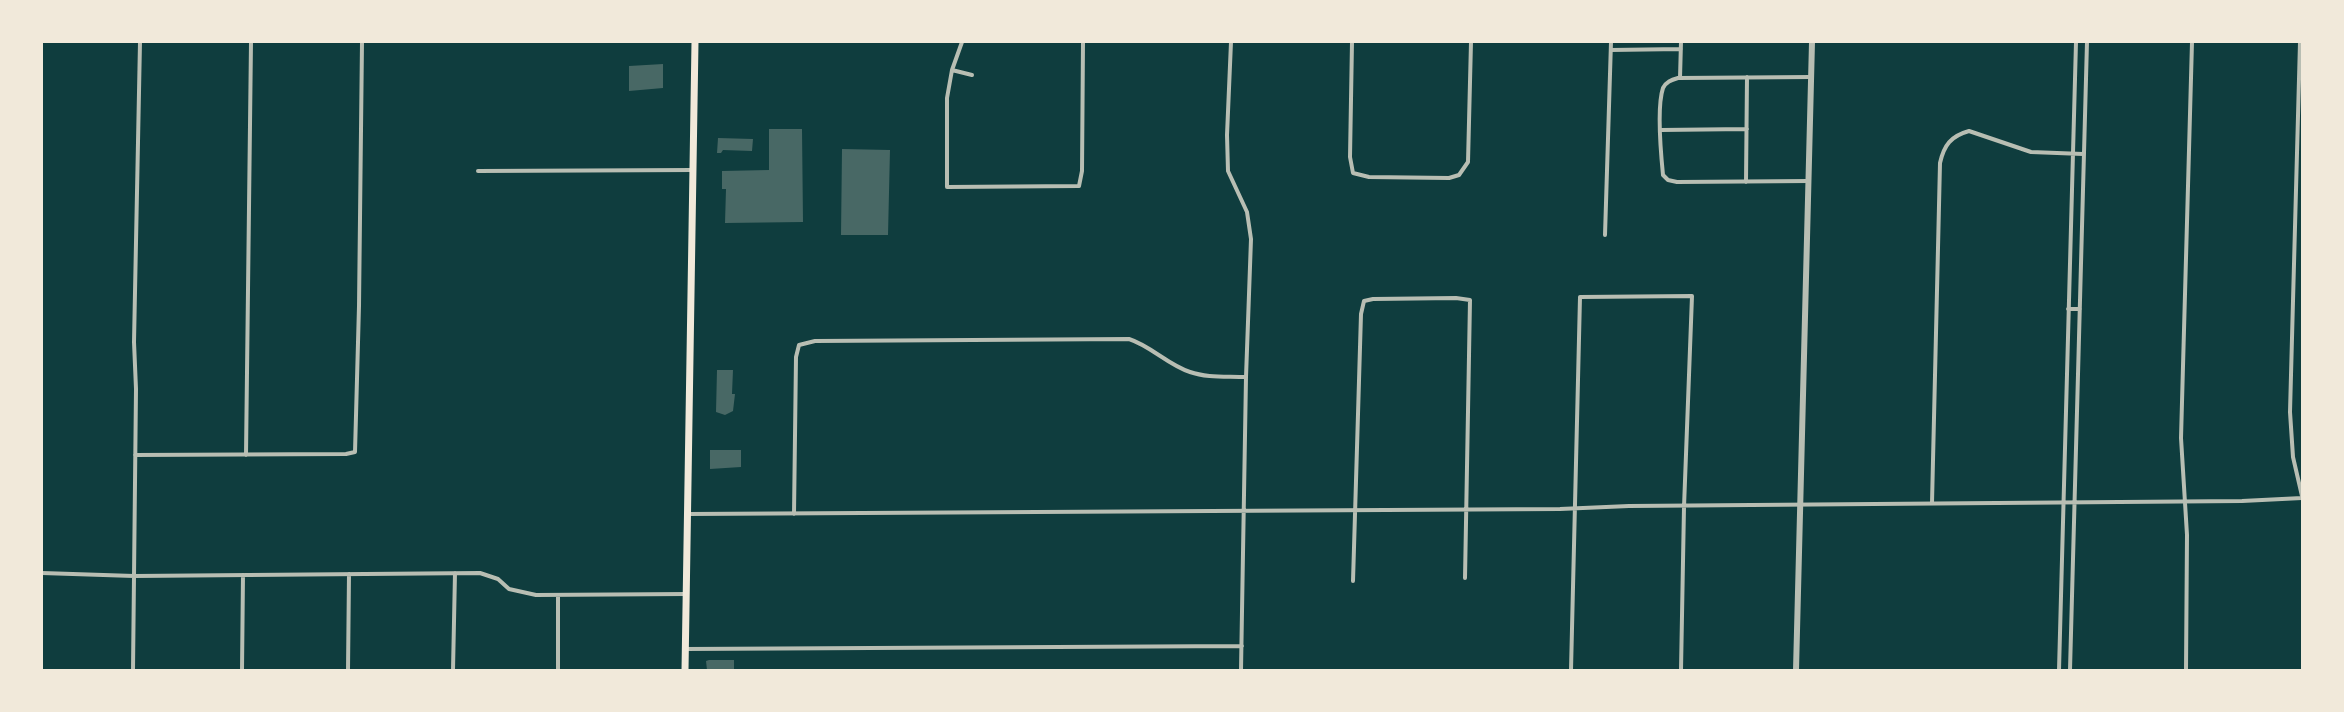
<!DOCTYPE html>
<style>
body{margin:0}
#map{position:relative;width:2344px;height:712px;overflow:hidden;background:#0f3d3e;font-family:"Exo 2",sans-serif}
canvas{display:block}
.frame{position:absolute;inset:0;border:43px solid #f1e9da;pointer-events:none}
</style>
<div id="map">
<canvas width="2344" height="712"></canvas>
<div class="frame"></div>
</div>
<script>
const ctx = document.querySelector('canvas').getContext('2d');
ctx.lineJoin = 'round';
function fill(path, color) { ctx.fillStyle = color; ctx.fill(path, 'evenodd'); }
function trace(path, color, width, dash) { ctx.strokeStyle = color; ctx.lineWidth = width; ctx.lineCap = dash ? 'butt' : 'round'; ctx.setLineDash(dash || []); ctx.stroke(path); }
const building = new Path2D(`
 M663,64v24l-34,3v-25z
 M769,129h33l1,93 -78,1 1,-34h-4v-18l47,-1z
 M718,138l35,1 -1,12 -29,-1 -2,3h-4z
 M842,149l48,1 -2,85h-47z
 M717,370h16l-1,24h3l-2,17 -8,4 -9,-3z
 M710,450h31v17l-31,2z
 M709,660h25v10h-27l-1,-9z`);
const minor = new Path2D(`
 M962,42l-10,28 -5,28v89l132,-1 3,-15 1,-129
 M1231,42l-4,93 1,36 19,41 4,27 -5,138 -5,293
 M1352,42l-2,115 3,16 16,4 80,1 10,-3 9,-13 3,-120
 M2300,42l-10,370 3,45 9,39
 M1611,50l70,-1
 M952,70l20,5
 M1680,78l1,-36
 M1661,130l86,-1
 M478,171l215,-1
 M1809,181l-132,1 -9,-2 -5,-5c-2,-20 -6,-69 0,-87 3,-6 8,-8 15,-10l133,-1
 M1746,182l1,-105
 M1605,235l6,-193
 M2068,309h12
 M135,455l211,-1 9,-2 4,-146 3,-264
 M246,455l5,-413
 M1932,503l8,-340c4,-18 11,-27 29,-32l62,21 52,2
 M688,514l872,-5 69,-3 613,-5 60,-3
 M794,514l2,-157 3,-12 16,-4 314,-2c22,7 39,26 61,33 17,6 37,4 56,5
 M42,573l92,3 346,-3 18,6 11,10 27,6 151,-1
 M1353,581l8,-267 3,-13 9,-2 83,-1 14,2 -5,278
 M685,649l557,-3
 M133,670l3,-281 -2,-47 6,-300
 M242,670l1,-95
 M348,670l1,-96
 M453,670l2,-97
 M558,670v-75
 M1571,670l9,-373 112,-1 -8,211 -3,163
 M2059,670l17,-628
 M2070,670l17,-628
 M2186,670l1,-135 -6,-97 11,-396`);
const tertiary = new Path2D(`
 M1796,670l16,-628`);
const secondary = new Path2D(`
 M685,670l10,-628`);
fill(building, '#486865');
trace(minor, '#b8beb3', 4);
trace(tertiary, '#b8beb3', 6);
trace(secondary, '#f1e9da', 7);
</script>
